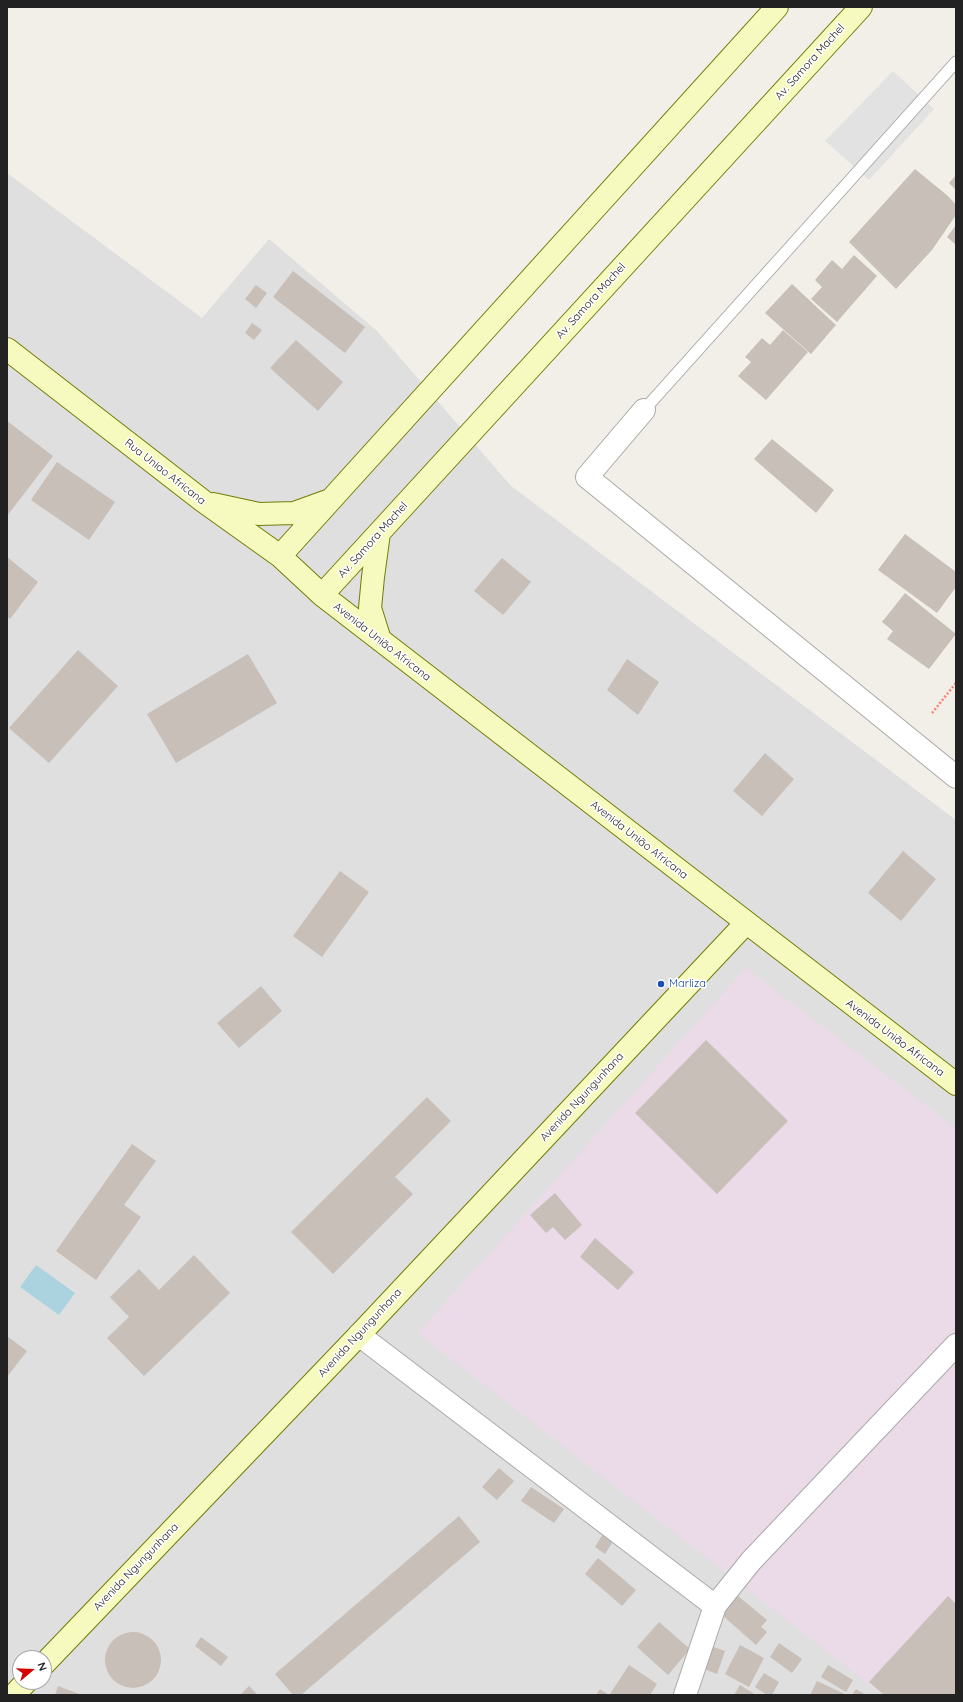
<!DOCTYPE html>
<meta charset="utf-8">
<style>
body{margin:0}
#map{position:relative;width:963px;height:1702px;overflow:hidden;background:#f2efe9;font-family:Quicksand,sans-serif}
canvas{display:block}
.frame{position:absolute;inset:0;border:8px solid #222;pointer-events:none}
.north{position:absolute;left:12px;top:1650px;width:40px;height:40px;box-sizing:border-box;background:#fff;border:1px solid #a7a7a7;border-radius:50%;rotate:71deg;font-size:11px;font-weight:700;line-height:16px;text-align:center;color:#222}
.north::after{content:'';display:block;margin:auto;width:14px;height:18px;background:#d40000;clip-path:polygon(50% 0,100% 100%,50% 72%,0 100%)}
</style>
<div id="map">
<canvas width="963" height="1702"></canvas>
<div class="frame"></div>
<div class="north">N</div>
</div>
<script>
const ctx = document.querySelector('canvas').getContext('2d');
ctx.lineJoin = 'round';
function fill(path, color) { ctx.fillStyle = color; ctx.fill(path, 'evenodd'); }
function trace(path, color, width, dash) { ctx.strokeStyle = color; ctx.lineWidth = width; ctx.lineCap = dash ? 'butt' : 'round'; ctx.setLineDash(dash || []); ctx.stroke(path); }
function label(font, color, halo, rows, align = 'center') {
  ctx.font = font + ' Quicksand,sans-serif'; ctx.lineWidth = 3; ctx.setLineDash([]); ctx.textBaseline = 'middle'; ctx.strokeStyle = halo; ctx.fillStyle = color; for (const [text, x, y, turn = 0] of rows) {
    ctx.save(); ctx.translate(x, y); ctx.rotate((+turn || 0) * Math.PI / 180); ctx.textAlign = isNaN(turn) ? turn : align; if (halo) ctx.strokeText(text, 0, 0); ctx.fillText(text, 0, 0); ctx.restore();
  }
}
const residential = new Path2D(`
 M7,173l195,145 67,-79 108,92 134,155 445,334v875h-949zM20,1658h24v24h-24z`);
const industrial = new Path2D(`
 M746,968l210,160v567h-73l-465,-362z`);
const parking = new Path2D(`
 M893,71l41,38 -65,71 -44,-39z`);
const water = new Path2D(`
 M36,1265l39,28 -16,22 -39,-28z`);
const building = new Path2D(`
 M915,169l33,27 8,9v10l-24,35 -36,39 -47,-47z
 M956,175v15l-7,-7z
 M956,225v20l-9,-8z
 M854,255l23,21 -40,46 -26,-23 11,-12 -7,-7 17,-20 10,9z
 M293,271l72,56 -20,26 -72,-56z
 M792,284l44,41 -25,29 -46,-41z
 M256,285l11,8 -11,15 -11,-9z
 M252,323l10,7 -8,10 -9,-7z
 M783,330l25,22 -42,48 -28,-24 13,-14 -6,-5 17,-19 8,7z
 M296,340l47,42 -25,29 -48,-43z
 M7,421l46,35 -46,60z
 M772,439l62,51 -18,23 -62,-54z
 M57,462l58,40 -26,38 -58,-40z
 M905,534l51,38v15l-19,26 -59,-43z
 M7,557l31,25 -28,37 -3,-3z
 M502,558l29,24 -28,33 -29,-24z
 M905,593l51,41 -27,35 -42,-30 6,-8 -11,-9z
 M78,650l40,36 -69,77 -40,-35z
 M248,654l29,49 -101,60 -29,-49z
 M627,659l32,23 -21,33 -31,-25z
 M765,753l29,26 -32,37 -29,-25z
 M903,851l33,28 -35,42 -33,-28z
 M340,871l29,21 -47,65 -29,-21z
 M261,986l21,25 -43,37 -22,-25z
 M706,1040l82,81 -71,73 -82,-81z
 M427,1097l24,24 -56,56 18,17 -80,80 -42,-42z
 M132,1144l24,17 -32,44 17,12 -45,63 -40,-29z
 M555,1193l27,32 -17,15 -12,-13 -7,6 -16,-18z
 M595,1238l39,34 -16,18 -38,-33z
 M194,1255l36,38 -86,83 -37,-38 22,-21 -19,-20 29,-28 20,21z
 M7,1336l20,15 -20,26z
 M499,1468l15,13 -17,19 -15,-13z
 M531,1487l33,22 -10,14 -33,-22z
 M459,1516l21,26 -179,153h-8l-18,-21z
 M603,1534l10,7 -8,13 -10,-7z
 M598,1558l38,32 -14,16 -37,-32z
 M738,1596l29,24 -6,7 6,5 -11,13 -34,-30z
 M948,1596l8,8v91h-72l-15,-13z
 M659,1622l31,27 -22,26 -31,-28z
 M105 1660a28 28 0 1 1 56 0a28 28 0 1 1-56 0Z
 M201,1637l27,20 -7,9 -26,-20z
 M779,1643l23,16 -10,14 -22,-16z
 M740,1645l24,13 -15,29 -24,-13z
 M711,1646l14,5 -8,23 -13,-5z
 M629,1665l28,19 -7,11 -40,-1z
 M828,1665l25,15 -7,12 -25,-15z
 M764,1673l15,9 -7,13h-5l-12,-8z
 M817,1681l30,14h-37z
 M740,1685l16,10h-22z
 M58,1686l24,9h-27z
 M249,1686l9,9h-18z
 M600,1689l9,6h-13z
 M856,1689l10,6h-14z`);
const path = new Path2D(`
 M932,713l24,-30`);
const lane = new Path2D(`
 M644,410l312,-348`);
const street = new Path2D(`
 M644,410l-57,67 369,300
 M359,1335l356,271 36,-45 205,-216
 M685,1695l30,-89`);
const secondary = new Path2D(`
 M7,349l196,152 77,55 42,39 634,489
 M213,504l46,10 35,-1 36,-13
 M379,533l-6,44 -3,31 10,32
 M280,556l497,-549
 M322,595l539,-588
 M44,1664l315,-329 387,-412
 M14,1695l12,-13`);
const markers = [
 [661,984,4,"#1a4fb4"]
];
const streetNames = [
 ["Av. Samora Machel",810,62,-48],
 ["Av. Samora Machel",591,301,-48],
 ["Rua Uniao Africana",165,472,38],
 ["Av. Samora Machel",373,540,-48],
 ["Avenida União Africana",382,642,38],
 ["Avenida União Africana",639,840,38],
 ["Avenida União Africana",895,1038,37],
 ["Avenida Ngungunhana",582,1097,-47],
 ["Avenida Ngungunhana",360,1333,-47],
 ["Avenida Ngungunhana",136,1567,-46]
];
const transitNames = [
 ["Marliza",669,984]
];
fill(residential, '#e0dfdf');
fill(industrial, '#ebdbe8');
fill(parking, '#e2e2e2');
fill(water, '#aad3df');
fill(building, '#c7bfb8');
trace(lane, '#a9a9a9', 13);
trace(street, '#a9a9a9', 24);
trace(secondary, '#707d05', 24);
trace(path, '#fa8072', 2.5, [2, 2]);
trace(lane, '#fff', 11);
trace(street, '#fff', 22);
trace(secondary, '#f7fabf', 22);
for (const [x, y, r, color] of markers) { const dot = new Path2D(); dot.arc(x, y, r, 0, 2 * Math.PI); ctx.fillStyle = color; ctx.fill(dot); trace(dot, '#fff', 1.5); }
label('11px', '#222', '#fff', streetNames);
label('11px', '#164399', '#fff', transitNames, 'left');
</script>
